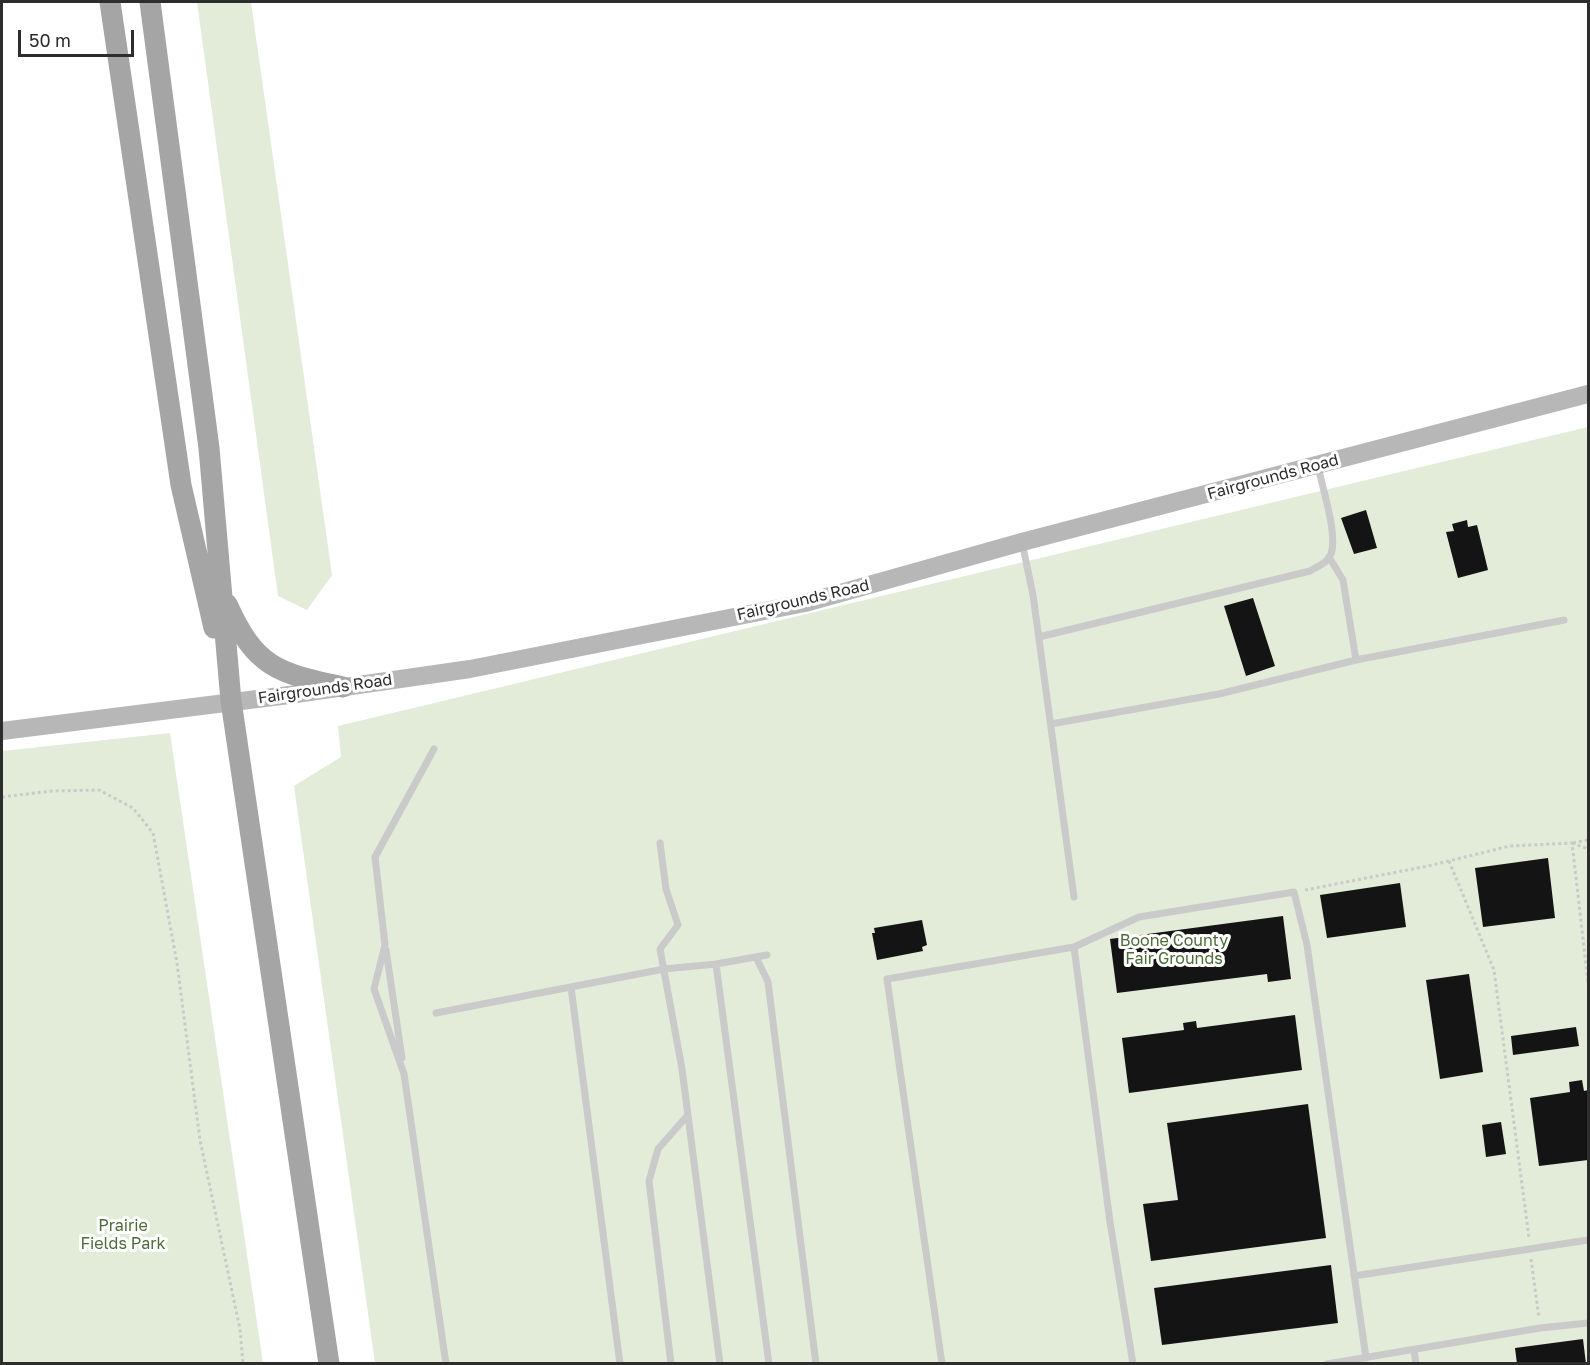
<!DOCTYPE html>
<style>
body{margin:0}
#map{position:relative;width:1590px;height:1365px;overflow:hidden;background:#fff;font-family:"Golos Text",sans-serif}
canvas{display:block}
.frame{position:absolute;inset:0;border:3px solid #2d2d2d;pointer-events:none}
.scale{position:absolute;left:18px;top:30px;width:116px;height:27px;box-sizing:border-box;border:3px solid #2d2d2d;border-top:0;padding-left:8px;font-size:18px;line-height:21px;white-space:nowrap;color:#2d2d2d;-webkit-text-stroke:4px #fff;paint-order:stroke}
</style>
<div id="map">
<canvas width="1590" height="1365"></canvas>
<div class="frame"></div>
<div class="scale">50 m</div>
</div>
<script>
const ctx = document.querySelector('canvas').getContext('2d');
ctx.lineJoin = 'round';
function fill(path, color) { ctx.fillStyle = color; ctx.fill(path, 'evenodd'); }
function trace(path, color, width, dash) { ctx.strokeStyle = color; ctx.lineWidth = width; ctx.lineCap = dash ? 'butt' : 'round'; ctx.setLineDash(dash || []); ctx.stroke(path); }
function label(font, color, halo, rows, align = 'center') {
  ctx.font = font + ' "Golos Text",sans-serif'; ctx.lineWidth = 6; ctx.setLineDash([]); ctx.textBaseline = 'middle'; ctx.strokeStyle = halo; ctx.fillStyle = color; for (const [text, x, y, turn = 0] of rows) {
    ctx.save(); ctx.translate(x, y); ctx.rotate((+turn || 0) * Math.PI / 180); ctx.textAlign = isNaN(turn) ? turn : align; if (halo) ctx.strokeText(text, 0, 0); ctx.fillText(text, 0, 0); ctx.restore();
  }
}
const green = new Path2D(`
 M197,2h54l81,573 -25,35 -29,-14z
 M1588,427v936h-1213l-81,-577 47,-29 -3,-31z
 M170,733l93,630h-261v-612z`);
const building = new Path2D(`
 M1366,510l11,38 -23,6 -13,-36z
 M1467,520l1,7 9,-2 11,45 -30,8 -12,-46 8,-1 -2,-7z
 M1253,598l22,68 -29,10 -22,-70z
 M1548,858l7,60 -72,9 -8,-59z
 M1400,883l6,44 -79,11 -7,-43z
 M1283,916l8,63 -23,3 -1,-8 -150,19 -7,-54z
 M922,920l5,25 -5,2 1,4 -46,9 -5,-27h3l-1,-5z
 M1469,974l14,98 -43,7 -14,-99z
 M1295,1015l7,55 -173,23 -7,-55 62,-8 -1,-7 13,-2 1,7z
 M1576,1027l3,19 -66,9 -2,-19z
 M1582,1080l2,11 4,-1v70l-49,6 -9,-68 40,-6 -1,-10z
 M1308,1104l18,134 -175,23 -8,-57 35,-4 -11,-77z
 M1501,1122l5,32 -20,3 -4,-32z
 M1331,1265l7,58 -176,22 -8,-57z
 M1583,1339l3,25h-69l-2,-16z`);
const path = new Path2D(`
 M2,797l50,-6 47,-1 34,18 20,25 24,130 23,177 40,189 3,35
 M1572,843l16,6
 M1573,843l15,-3
 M1449,861l45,109 35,268
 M1305,890l123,-24 82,-20 62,-3 16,139
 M1531,1259l8,59`);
const lane = new Path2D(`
 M1022,542l11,53 41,302
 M1039,637l271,-66c8,-5 18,-8 21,-17 7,-20 -9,-67 -13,-88
 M1356,660l208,-40
 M1051,724l168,-30 137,-34 -13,-80 -14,-23
 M434,749l-59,108 10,88 -11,44 30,85 42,290
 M660,843l6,46 12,36 -18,24 22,120 38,295
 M1074,947l36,275 23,142
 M386,950l16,108
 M756,957l12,25 48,382
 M716,964l53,400
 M571,987l49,377
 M436,1013l228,-44 52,-5 51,-9
 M1354,1276l234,-36
 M1414,1350l2,14
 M671,1364l-22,-183 9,-32 29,-33
 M942,1364l-55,-385 187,-32 65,-30 155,-25 13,53 59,413
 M1327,1364l213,-36 48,-5`);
const secondary = new Path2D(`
 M2,731l287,-36 181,-26 335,-66 217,-61 566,-148`);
const primary = new Path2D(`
 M110,2l71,483 33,143
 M150,2l59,446 22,253 98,663
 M227,604c29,65 52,69 116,83`);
const streetNames = [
 ["Fairgrounds Road",1273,477,-15],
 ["Fairgrounds Road",803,600,-13],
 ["Fairgrounds Road",325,689,-8]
];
const parkNames = [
 ["Boone County",1174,941],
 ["Fair Grounds",1174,959],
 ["Prairie",123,1226],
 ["Fields Park",123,1244]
];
fill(green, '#e2ecd9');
fill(building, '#141414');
trace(path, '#cacaca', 3, [3, 3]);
trace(lane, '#cacaca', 7);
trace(secondary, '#b7b7b7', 18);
trace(primary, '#a5a5a5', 21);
label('16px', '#2d2d2d', '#fff', streetNames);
label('16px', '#4c6c37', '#fff', parkNames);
</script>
